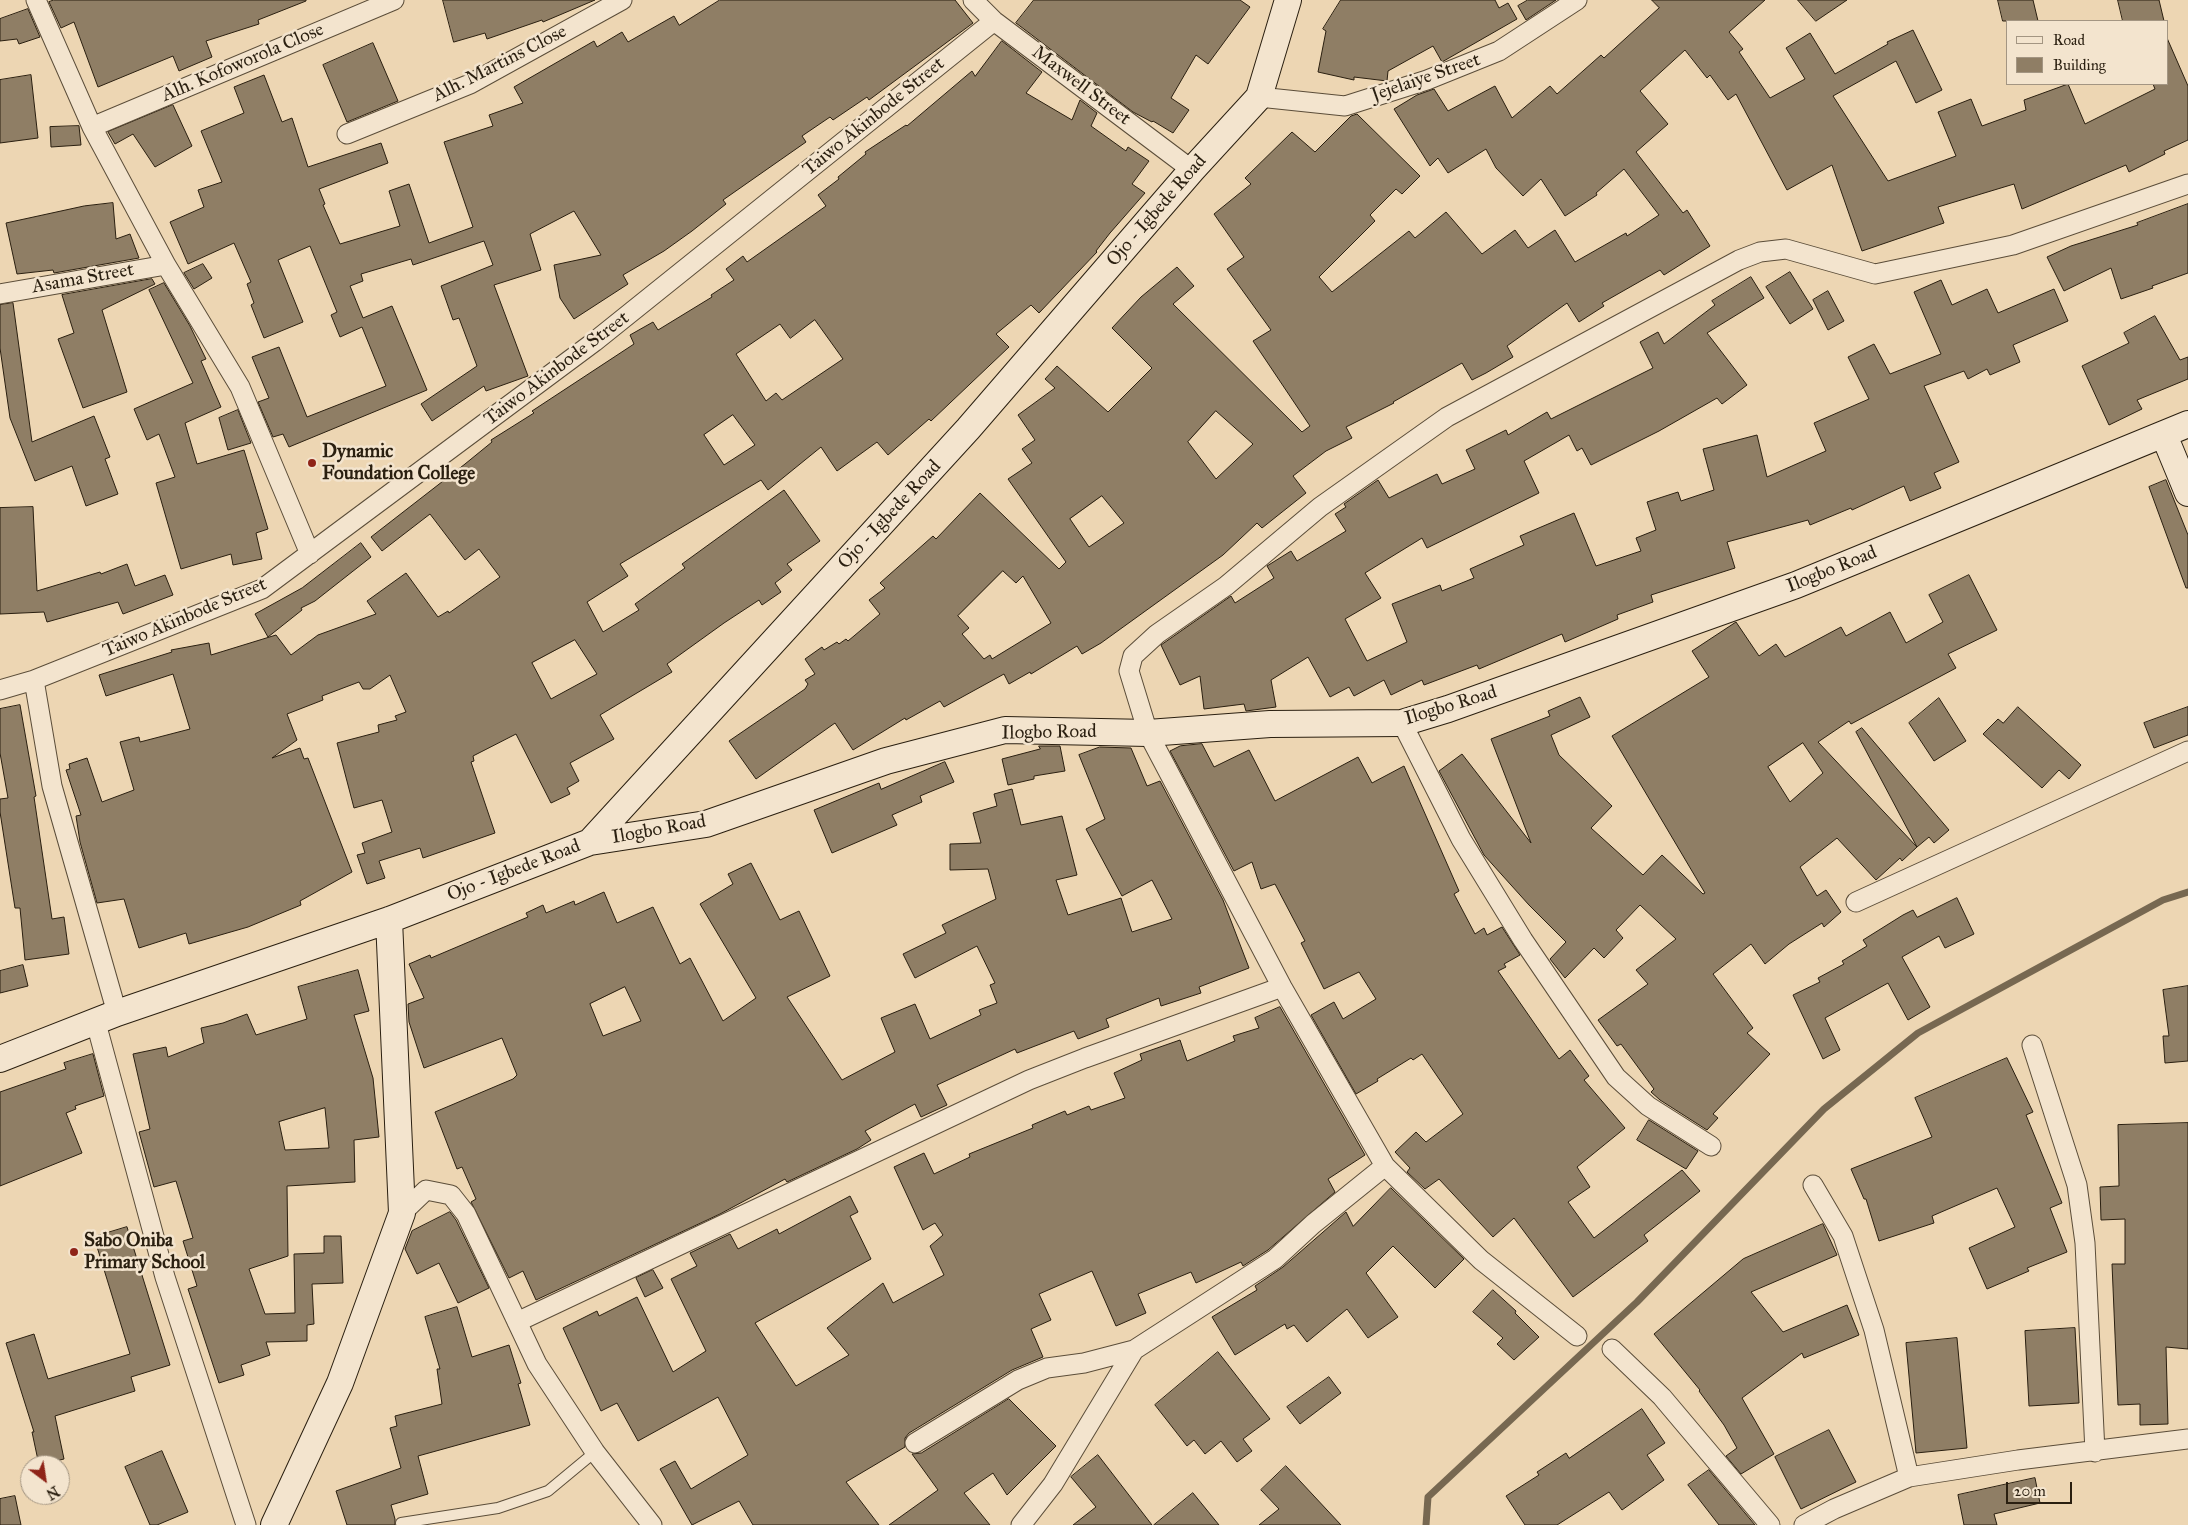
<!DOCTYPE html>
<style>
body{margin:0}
#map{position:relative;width:2188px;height:1525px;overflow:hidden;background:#edd6b3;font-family:"IM FELL Great Primer",serif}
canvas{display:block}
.legend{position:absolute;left:2006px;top:20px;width:162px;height:65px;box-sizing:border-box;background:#f3e4ce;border:1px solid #a39582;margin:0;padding:6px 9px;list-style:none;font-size:15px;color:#2a1f10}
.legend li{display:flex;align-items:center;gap:10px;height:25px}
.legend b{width:25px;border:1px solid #a39582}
.north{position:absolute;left:20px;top:1455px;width:50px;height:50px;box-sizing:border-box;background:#f3e4ce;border:1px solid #a39582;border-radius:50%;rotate:149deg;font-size:14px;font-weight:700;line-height:20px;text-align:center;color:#2a1f10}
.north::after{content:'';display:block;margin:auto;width:18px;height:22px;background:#8f2418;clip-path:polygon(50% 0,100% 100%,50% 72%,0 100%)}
.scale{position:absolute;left:2006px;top:1482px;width:66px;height:22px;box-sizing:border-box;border:2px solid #2a1f10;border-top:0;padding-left:6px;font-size:15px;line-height:18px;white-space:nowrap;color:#2a1f10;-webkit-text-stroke:4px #f3e4ce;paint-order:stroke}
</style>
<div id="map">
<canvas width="2188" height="1525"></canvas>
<ul class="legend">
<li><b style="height:6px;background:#f3e4ce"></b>Road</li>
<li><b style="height:14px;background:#8f7e65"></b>Building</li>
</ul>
<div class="north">N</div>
<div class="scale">20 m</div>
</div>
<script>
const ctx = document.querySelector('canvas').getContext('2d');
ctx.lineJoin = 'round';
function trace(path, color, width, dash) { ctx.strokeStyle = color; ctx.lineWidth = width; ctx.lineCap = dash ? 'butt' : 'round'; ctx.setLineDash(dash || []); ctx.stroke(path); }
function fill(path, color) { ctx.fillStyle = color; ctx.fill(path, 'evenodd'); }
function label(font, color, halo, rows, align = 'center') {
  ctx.font = font + ' "IM FELL Great Primer",serif'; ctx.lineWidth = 5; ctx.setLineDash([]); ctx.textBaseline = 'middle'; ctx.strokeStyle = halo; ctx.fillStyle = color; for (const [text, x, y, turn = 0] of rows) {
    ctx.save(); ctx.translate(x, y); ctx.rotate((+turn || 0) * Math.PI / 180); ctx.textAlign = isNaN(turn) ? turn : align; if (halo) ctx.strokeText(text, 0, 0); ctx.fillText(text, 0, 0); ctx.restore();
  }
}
const stream = new Path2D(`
 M1426,1525l2,-28 209,-195 187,-193 94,-76 245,-133 25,-8`);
const building = new Path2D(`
 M54,0h252v1l-48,19 1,4 -53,17 6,16 -33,14 -6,-15 -75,31 -24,-65 -13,6 -12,-26z
 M443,0h152l-52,22 -1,-2 -55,19 -2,-6 -31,9z
 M720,0h235l18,23 -104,77 -2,-3 -34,23 -3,-3 -28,19 4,6 -83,58 3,4 -34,27 -28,20 -41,24 5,9 -54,35 -14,-21 -6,-33 47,-10 -27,-44 -44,23 11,36 -47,15 34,91 -42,15 -2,-5 -52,35 -11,-17 56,-38 -18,-48 -6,2 -12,-34 52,-21 -9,-24 -71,24 -2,-6 -50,15 2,7 -13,5 13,32 29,-12 35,84 -138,57 -6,-13 -10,3 -15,-35 11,-4 -17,-41 27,-10 28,70 79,-31 -24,-59 -22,10 -9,-22 6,-3 -27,-66 -32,14 25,62 -39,16 -13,-33 3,-2 -7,-19 4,-2 -17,-39 -46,21 -18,-42 34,-15 -6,-17 24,-8 -21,-51 43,-18 -10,-26 30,-12 18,47 10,-4 16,49 73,-24 7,20 -69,26 6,15 -2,1 17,39 60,-18 -11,-35 20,-7 20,59 44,-16 -29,-85 49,-16 -4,-11 34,-12 -9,-16 80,-46 3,6 25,-15 6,10 46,-26 5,9z
 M1034,0h206l10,7 -42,57 -12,-9 -25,43 18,12 -16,23 -20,-12 -1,1 -19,-10 -117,-89z
 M1341,0h154l4,8 9,-5 9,16 -75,43 -9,-16 -45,25 -1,10 -33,-4v3l-36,-8 8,-41 -3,-2z
 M1528,0h28l-30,20 -8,-14z
 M1652,0h113l-36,32 14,17 -4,3 31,46 35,-19 -19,-31 24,-15 25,41 53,-30 -1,-2 26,-12 29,60 -26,13 -20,-42 -63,35 55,85 68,-25 -18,-44 33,-13 11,27 44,-16 -2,-10 44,-16 17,40 70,-35 -2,-5h14v-46l21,48v54l-24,11 1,3 -36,18 -3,-7 -104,44 -8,-25 -76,23 6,16 -82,28 -30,-86 -45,25 -51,-96 -8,6 -18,-25 -3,3 -22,-28 -45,41 28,33 -32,28 47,61 4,-3 23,36 -46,29 -4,-5 -58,33 2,3 -25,16 -12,-19 -60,43 6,11 -27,16 -14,7 -10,-17 -69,39 1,1 -48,24 6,11 -26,13 -33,25 13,17 -44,35 -5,-5 -34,32 -122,88 -19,11 -5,-8 -46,28 -1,-2 -21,12 -5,-10 -60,33 -4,-6 -34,19 -1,-2 -52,32 -18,-27 -79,56 -27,-38 76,-52 3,-5 -3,-4 10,-6 -10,-15 17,-12 2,3 13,-8 2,2 7,-5 2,2 32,-27 -11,-14 16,-12 -5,-5 53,-47 3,3 44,-46 79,76 7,-7 -58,-83 24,-16 -10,-14 13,-9 -17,-25 37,-27 -10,-9 12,-13 51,46 44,-44 -40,-40 29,-31 36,-30 17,19 -21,18 129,128 8,-6 -57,-85 18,-11 -44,-61 17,-12 -30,-43 37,-30 -6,-6 47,-46 23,20 36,-36 6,-2 63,62 -18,18 -6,-5 -26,26 5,6 -56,56 13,15 77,-61 6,7 31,-26 36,42 33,-24 13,18 27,-18 20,32 51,-29 1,3 32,-21 -35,-46 -28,24 1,2 -32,21 -24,-37 -18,17 -27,-28 -10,-19 -38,24 -10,-15 -8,8 -36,-57 23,-14 17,-6 14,22 47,-25 17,32 38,-32 7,8 44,-39 3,3 55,-50zM1216,411l37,33 -37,35 -28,-37zM1102,496l22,27 -35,24 -19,-28zM1003,571l13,12 7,-7 28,47 -59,36 -2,-4 -6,4 -22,-25 7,-6 -11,-12z
 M1798,0h49l-31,21z
 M1998,0h35l5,21h-35z
 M2118,0h41l5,21h-41z
 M28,9l12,28 -21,7 -2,-5 -17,2v-22z
 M1002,41l40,31 -16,21 46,27 8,-20 17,13 -6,13 35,25 2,-4 21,14 -17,23 13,9 -35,40 -14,18 1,1 -58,61 -8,-8 -35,29 13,13 -78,74 -2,-2 -41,36 -11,-13 -40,29 -16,-24 -53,43 -7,-10 -141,84 8,12 -41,26 16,30 36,-22 -4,-6 50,-36 -3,-4 102,-74 36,51 -33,23 5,6 -17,13 6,9 -19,13 -3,-5 -35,23 -57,41 5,8 -72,43 14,24 -44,24 9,18 -12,7 3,6 -19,9 -35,-69 -43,22 1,5 -3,1 24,71 -72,25 -3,-10 -41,13 6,17 -18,6 -10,-29 8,-2 -3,-10 30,-11 -10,-32 -28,8 -17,-65 42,-11 -1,-7 19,-5 -2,-4 11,-4 -16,-37 -20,14h-7l-4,-7 -37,14 1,4 -36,14 10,26 -25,18 28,-10 4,11 4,-1 44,114 -52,29 1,4 -53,22 -59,17 -3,-11 -47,15 -15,-49 -27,4 -17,-61 -4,-26 5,-1 -15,-45 4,-1 -1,-5 18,-6 15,44 32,-12 -14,-48 19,-5 1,5 50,-13 -17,-55 -67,22 -7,-21 73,-23 -1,-2 38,-7 2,12 65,-20 15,20 27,-20 58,-21 -9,-13 39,-28 32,44 10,-6 1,2 51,-36 -21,-28 -14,11 -35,-46 -48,37 -11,-14 94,-73 27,-22 -1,-2 43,-27 -2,-2 102,-67 -4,-9 23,-13 5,8 54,-33 -1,-2 23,-15 -8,-11 17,-13 4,6 79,-56 -8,-11 21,-16 -1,-2 28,-23 -1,-2 41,-27 1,1 65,-55 3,5zM815,320l28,39 -61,41 -6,-7 -10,8 -30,-47 44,-30 10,14zM733,415l22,30 -31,20 -20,-30zM575,640l22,34 -46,25 -19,-36z
 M373,43l25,58 -51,21 -24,-57z
 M31,75l7,63 -38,5v-63z
 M173,105l19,41 -37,21 -22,-33 -18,10 -7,-12z
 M79,126l2,19 -30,2 -1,-20z
 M113,203l3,36 14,-5 9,24 -85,15 -1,-3 -36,4 -11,-51 78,-17z
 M2188,204v69l-36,13 1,2 -32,11 -10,-31 -47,23 -17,-34 24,-11 67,-21 -1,-2z
 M203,264l9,14 -18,11 -10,-16z
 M1790,272l23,37 -23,15 -24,-37z
 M1751,277l13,21 -57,35 40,52 -25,19 -5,-6 -58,33 -68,34 -9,-17 -5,3 -8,-16 -45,26 15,32 -112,55 -5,-10 -57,35 16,25 -36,21 22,42 40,-19 -15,-38 48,-19 2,6 32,-13 -4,-9 54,-24 -4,-9 54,-23 22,53 45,-15 -5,-13 20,-8 -9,-28 31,-10 3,9 33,-11 -11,-41 54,-14 10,42 59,-26 -12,-28 55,-24 -21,-42 26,-13 16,30 51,-20 -27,-62 27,-12 11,25 35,-16 11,24 56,-24 14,32 -55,24 7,17 -30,13 -3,-6 -19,10 -4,-8 -40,15 35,76 -25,11 7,15 -31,13 -6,-15 -52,24 -1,-2 -41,17 -2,-5 -81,22 8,26 -84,27 2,7 -36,13 1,4 -53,23 -3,-8 -83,35 -2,-4 -53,20 -2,-5 -31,15 -7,-15 -30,16 -5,-9 -19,10 -22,-40 -37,23 5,27 -30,4 -2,-7 -40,5 -4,-33 -20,9 -19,-40 70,-49 4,7 39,-25 -7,-12 24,-15 6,10 49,-30 -11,-17 11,-7 -2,-3 34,-24 11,18 48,-24 5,10 33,-15 -9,-19 40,-20 2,5 39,-23 4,7 102,-51 -13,-26 18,-10 6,12 51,-39 -3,-4z
 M152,279l3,5 -53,26 25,82 -44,16 -25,-69 16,-6 -12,-38z
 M164,283l26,43 16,33 -5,2 20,46 -36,16 12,41 47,-14 24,79 -12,4 6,26 -29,6 -2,-11 -50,15 -25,-86 19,-6 -16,-43 -12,6 -13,-31 59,-26 -44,-93z
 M1828,291l16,30 -16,9 -15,-30z
 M13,303l19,139 62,-26 16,41 -5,2 13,35 -32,12 -14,-40 -37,15 -25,-63 -10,-70v-43z
 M2155,316l25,44 8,-3v22l-51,21 5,9 -33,16 -27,-59 47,-23 -5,-10z
 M238,410l13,33 -23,7 -9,-32z
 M2166,480l22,55v53h-2l-37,-101z
 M33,507l4,84 63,-19 1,2 26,-10 8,22 30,-11 8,20 -50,19 -5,-12 -71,20 -3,-10 -44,2v-106z
 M361,543l10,14 -56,44 -14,7 1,2 -34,27 -13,-23 47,-26z
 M1969,575l28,55 -49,24 8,14 -105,56 -2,-3 -31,21 99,105 -15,14 -2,-3 -24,22 -39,-42 -37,29 17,29 9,-6 15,22 -17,15 -2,-4 -33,21 -24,20 -14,-20 -38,30 40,54 -6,5 23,21 -57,60 5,4 -11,12 -47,-30 -9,-8 3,-3 -33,-45 -4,2 -19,-26 50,-36 -12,-14 40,-31 -36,-34 -24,25 7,8 -19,20 -10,-10 -29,30 -15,-19 16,-17 -37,-37 -45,-50 -45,-84 23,-17 69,89 -40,-104 59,-23 -2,-5 32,-14 10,20 -39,18 8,20 53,51 -21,22 52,47 19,-20 41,39 2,-1 -93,-157 97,-59 -17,-26 44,-29 23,34 17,-12 9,13 56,-30 5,9 44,-24 16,31 37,-21 -14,-27zM1803,743l20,30 -33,29 -22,-35z
 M1939,698l27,43 -32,20 -25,-38z
 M20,705l16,91 -2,1 18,122 12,-2 5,37 -44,6 -5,-52h-5l-15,-96v-13l8,-1 -8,-45v-44z
 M2018,707l63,58 -12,14 -10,-9 -17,18 -59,-54 15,-15 5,4z
 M2188,707v28l-34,13 -10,-25z
 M1862,728l87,102 -15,13 -5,-6 -12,10 -61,-115z
 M1202,744l12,23 35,-17 26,51 83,-44 14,26 32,-17 55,125 -5,3 21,40 9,-6 3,7 15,-8 18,28 -16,9 2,3 -8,4 61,88 11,-9 19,26 -5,4 41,48 -48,39 13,20 -22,15 26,36 88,-68 18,21 -56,44 4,6 -75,56 -59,-79 -21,19 -54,-58 -14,10 -18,-17 3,-4 -15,-16 21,-20 10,10 37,-28 -41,-60 -9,6 -2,-2 -34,21 1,2 -22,13 -45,-79 23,-13 9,17 33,-20 -17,-27 -35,17 -23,-46 4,-2 -30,-57 -14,5 -9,-27 -18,9 -64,-120 10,-5z
 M1039,746h21l5,25 -31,5v3l-26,6 -6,-26 38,-10z
 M1100,747l31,1 16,38 13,-5 63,119 26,68 -50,19 2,6 -40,13 -2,-8 -53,21 3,8 -31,12 -4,-8 -57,22 -2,-4 -78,36 10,20 -26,12 -6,-13 -50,27 6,9 -14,9 -70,33 -2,-3 -65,35 -184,86 -13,-29 -14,7 -38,-76 5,-3 -14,-32 -5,2 -22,-57 78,-33 4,-4 -15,-37 -78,30 -15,-46 -1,-18 16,-6 -15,-34 21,-9 1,3 66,-28 31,-13 -2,-4 17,-8 3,8 28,-12 1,4 29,-13 13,31 36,-16 27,57 10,-6 33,63 33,-23 -56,-94 33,-20 -5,-10 23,-11 29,57 19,-9 31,65 -43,21 55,83 53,-28 -14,-34 34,-14 15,35 51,-24 -2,-5 18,-7 -7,-18 5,-2 -18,-37 -62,32 -12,-24 43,-21 -4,-8 54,-26 -8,-30 -38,1v-26l31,-1 -8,-30 24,-7 -3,-12 18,-5 9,36 41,-9 15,59 -21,5 12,35 53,-17 11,34 40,-13 -20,-39 -30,16 -36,-67 19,-10 -26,-64zM625,987l16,34 -38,15 -13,-32z
 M945,762l9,20 -34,14 2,6 -30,13 5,10 -65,28 -18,-43 65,-27 2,6z
 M1957,898l17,36 -29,14 -6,-12 -37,21 28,50 -22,13 -20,-37 -63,35 15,32 -17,9 -30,-64 27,-13 -2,-4 26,-14 -2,-3 25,-15 -4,-6 40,-25 10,-5 4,7z
 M23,965l5,21 -28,7v-22z
 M358,970l11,41 -15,4 19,63 6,59 -25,3 1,42 -68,4 1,70 -39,13 16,45 30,-1 -1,-59 30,-1v-17h17l2,47 -31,1 2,40 -7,1v16l-41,1 4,13 -29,10 3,10 -25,8 -31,-94 9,-3 -14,-45 10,-3 -17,-57 -22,6 -15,-55 11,-3 -17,-75 33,-7 2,10 36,-14 -3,-15 22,-5 24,-9 9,21 51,-16 -9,-32zM325,1108l4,40 -44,2 -6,-28z
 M2188,986v75l-23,2 -2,-27h6l-6,-46z
 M1280,1007l85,148 -37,24 7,13 -67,58 -25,16 -2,-4 -45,21 -5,-11 -53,22 8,19 -30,13 -24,-55 -53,23 12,26 -20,9 12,28 -31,13 -103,63 -4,5v9l-59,35 33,43h-126l-14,-24 -47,24 -32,-56 15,-8 16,28 57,-34 -30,-58 -80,44 -21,-38 -16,8 -38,-83 34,-17 2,5 38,-19 36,75 33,-21 -35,-72 26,-13 -7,-13 40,-19 8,15 39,-20 2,5 71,-38 8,16 -8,4 21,43 -116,64 41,63 53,-31 -22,-27 56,-45 10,20 51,-28 -14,-29 13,-11 -8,-12 -12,7 -29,-63 30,-14 10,21 36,-17 -1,-3 64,-26 -1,-3 33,-14 2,4 22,-9 2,4 34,-12 -11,-25 28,-13 -2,-6 40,-14 7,21 48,-20 -2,-5 26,-8 -4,-10z
 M93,1054l11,42 -29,10 1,3 -10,4 16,40 -82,33v-94l66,-23 -2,-6z
 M2007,1058l26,54 -7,3 36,88 -12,5 17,44 -40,16 2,3 -42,18 -18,-41 46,-21 -18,-39 -65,28 2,7 -55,18 -13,-42h-2l-13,-30 81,-32 -17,-39z
 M1649,1120l49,31 -12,18 -49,-29z
 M2188,1123v226l-22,-2 2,77 -28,1v-21l-22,1 -6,-141h13v-45l-24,1 -1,-33 19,-1 -1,-61z
 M1391,1188l73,71 -29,29 -42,-42 -27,27 32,44 -30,21 -21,-29 -40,33 -13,-17 -7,4 -2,-5 -50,31 -23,-38 45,-27 -2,-4 28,-19 63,-55 7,14z
 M450,1212l6,8 33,68 -31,15 -19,-40 -22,11 -12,-25 7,-18z
 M1823,1224l14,31 -86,37 32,40 64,-27 12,30 -55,23 -2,-5 -60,45 32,56 -33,20 -15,-18 11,-8 -13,-23 -25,-34 1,-1 -46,-56 89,-75z
 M127,1227l43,138 -39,12 4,14 -80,25 9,43 -25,6 -7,-33h2l-28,-89 28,-9 14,45 82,-25 -36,-117z
 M653,1270l10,18 -18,9 -9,-19z
 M1493,1290l23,21 -1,2 24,24 -25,23 -17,-16 6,-6 -30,-26z
 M457,1307l15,50 37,-12 12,38 -3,1 12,41 -112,31 10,38 -37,11 4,14v6h-48l-11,-34 65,-23 -11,-40 7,-2 -2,-10 47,-12 -5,-35h3l-15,-52z
 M2075,1328l4,75 -50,3 -4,-75z
 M1957,1338l10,110 -51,5 -10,-110z
 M1218,1352l52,67 -27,20 9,12 -15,11 -16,-21 -16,13 -11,-14 -7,6 -32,-41z
 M1329,1377l12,16 -41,31 -13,-17z
 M1009,1399l47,47 -49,49 -14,-22 -29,20 26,32h-101l49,-35 -26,-36 9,-1z
 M1642,1409l23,34 -18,12 17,25 -42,30 -13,-18 -52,33h-32l-19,-29 33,-21 -2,-3 29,-19 3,5z
 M1829,1430l27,52 -55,27 -26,-52z
 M162,1451l26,61 -31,13h-7l-25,-58z
 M1098,1455l54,70h-79l23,-18 -25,-30z
 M1286,1466l55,59h-82l20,-16 -18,-19z
 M1709,1470l46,55h-36l-31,-40z
 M2035,1478l5,25 -46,11 3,11h-33l-6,-30z
 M1193,1493l26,32h-65z
 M15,1496l6,29h-21v-26z`);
const lane = new Path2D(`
 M401,1523l97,-15 50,-17 47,-39`);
const street = new Path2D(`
 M36,0l56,127 74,138 74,122 70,167
 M973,0l21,21 198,149
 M1259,97l86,9 82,-26 72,-29 78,-51
 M92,127l302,-127
 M347,134l123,-50 152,-84
 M0,294l166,-29
 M34,680l18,106 65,227
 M0,690l34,-10 228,-91 332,-247 400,-321
 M1402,723l59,116 62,101 93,137 32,29 63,40
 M1856,902l332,-151
 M96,1023l69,254 81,248
 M2032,1045l45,140 8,58 10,209
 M1813,1185l30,51 31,94 35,147
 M402,1213l24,-23 25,5 15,19 71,150 58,88 57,73
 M517,1322l512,-242 56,-22 197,-71
 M1577,1336l-96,-76 -96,-94 -103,-179 -134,-254 -19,-62 4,-15 24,-22 69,-48 94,-79 127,-90 292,-157 21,-8 26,-3 89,25 138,-29 175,-61
 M1612,1349l50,48 108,128
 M915,1443l103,-63 29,-12 37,-5 50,-13
 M1021,1525l32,-41 81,-134 141,-91 38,-35 72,-58
 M1804,1525l30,-16 75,-32 109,-17 170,-21`);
const secondary = new Path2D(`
 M2164,435l24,58
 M590,842l116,-18 180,-63 119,-31 143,3 122,-9 132,-1 46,-14 348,-124 392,-161
 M0,1059l117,-46 272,-93 201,-78 378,-413 224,-259 67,-73 29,-97
 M274,1525l66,-142 62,-170 -13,-293`);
const markers = [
 [312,463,5,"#8f2418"],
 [74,1252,5,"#8f2418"]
];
const streetNames = [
 ["Alh. Kofoworola Close",243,63,-23],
 ["Alh. Martins Close",500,64,-27],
 ["Jejelaiye Street",1426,78,-19],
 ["Maxwell Street",1081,86,37],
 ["Taiwo Akinbode Street",874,117,-39],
 ["Ojo - Igbede Road",1157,211,-49],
 ["Asama Street",83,279,-10],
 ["Taiwo Akinbode Street",557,369,-37],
 ["Ojo - Igbede Road",890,515,-47],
 ["Ilogbo Road",1832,570,-22],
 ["Taiwo Akinbode Street",185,618,-23],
 ["Ilogbo Road",1451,706,-17],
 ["Ilogbo Road",1049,733,-1],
 ["Ilogbo Road",659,830,-10],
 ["Ojo - Igbede Road",514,871,-21]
];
const poiNames = [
 ["Dynamic",322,452],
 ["Foundation College",322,474],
 ["Sabo Oniba",84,1241],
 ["Primary School",84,1263]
];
trace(stream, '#776851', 7);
fill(building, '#8f7e65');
trace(building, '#2a1f10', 1);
trace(lane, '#5b4d39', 12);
trace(street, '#5b4d39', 21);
trace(secondary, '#2a1f10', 28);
trace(lane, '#f3e4ce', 10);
trace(street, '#f3e4ce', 19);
trace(secondary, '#f3e4ce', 26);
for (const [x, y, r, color] of markers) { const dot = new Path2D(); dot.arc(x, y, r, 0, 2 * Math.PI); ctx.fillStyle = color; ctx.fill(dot); trace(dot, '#f3e4ce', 2); }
label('19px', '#2a1f10', '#f3e4ce', streetNames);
label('bold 19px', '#2a1f10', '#f3e4ce', poiNames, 'left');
</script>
